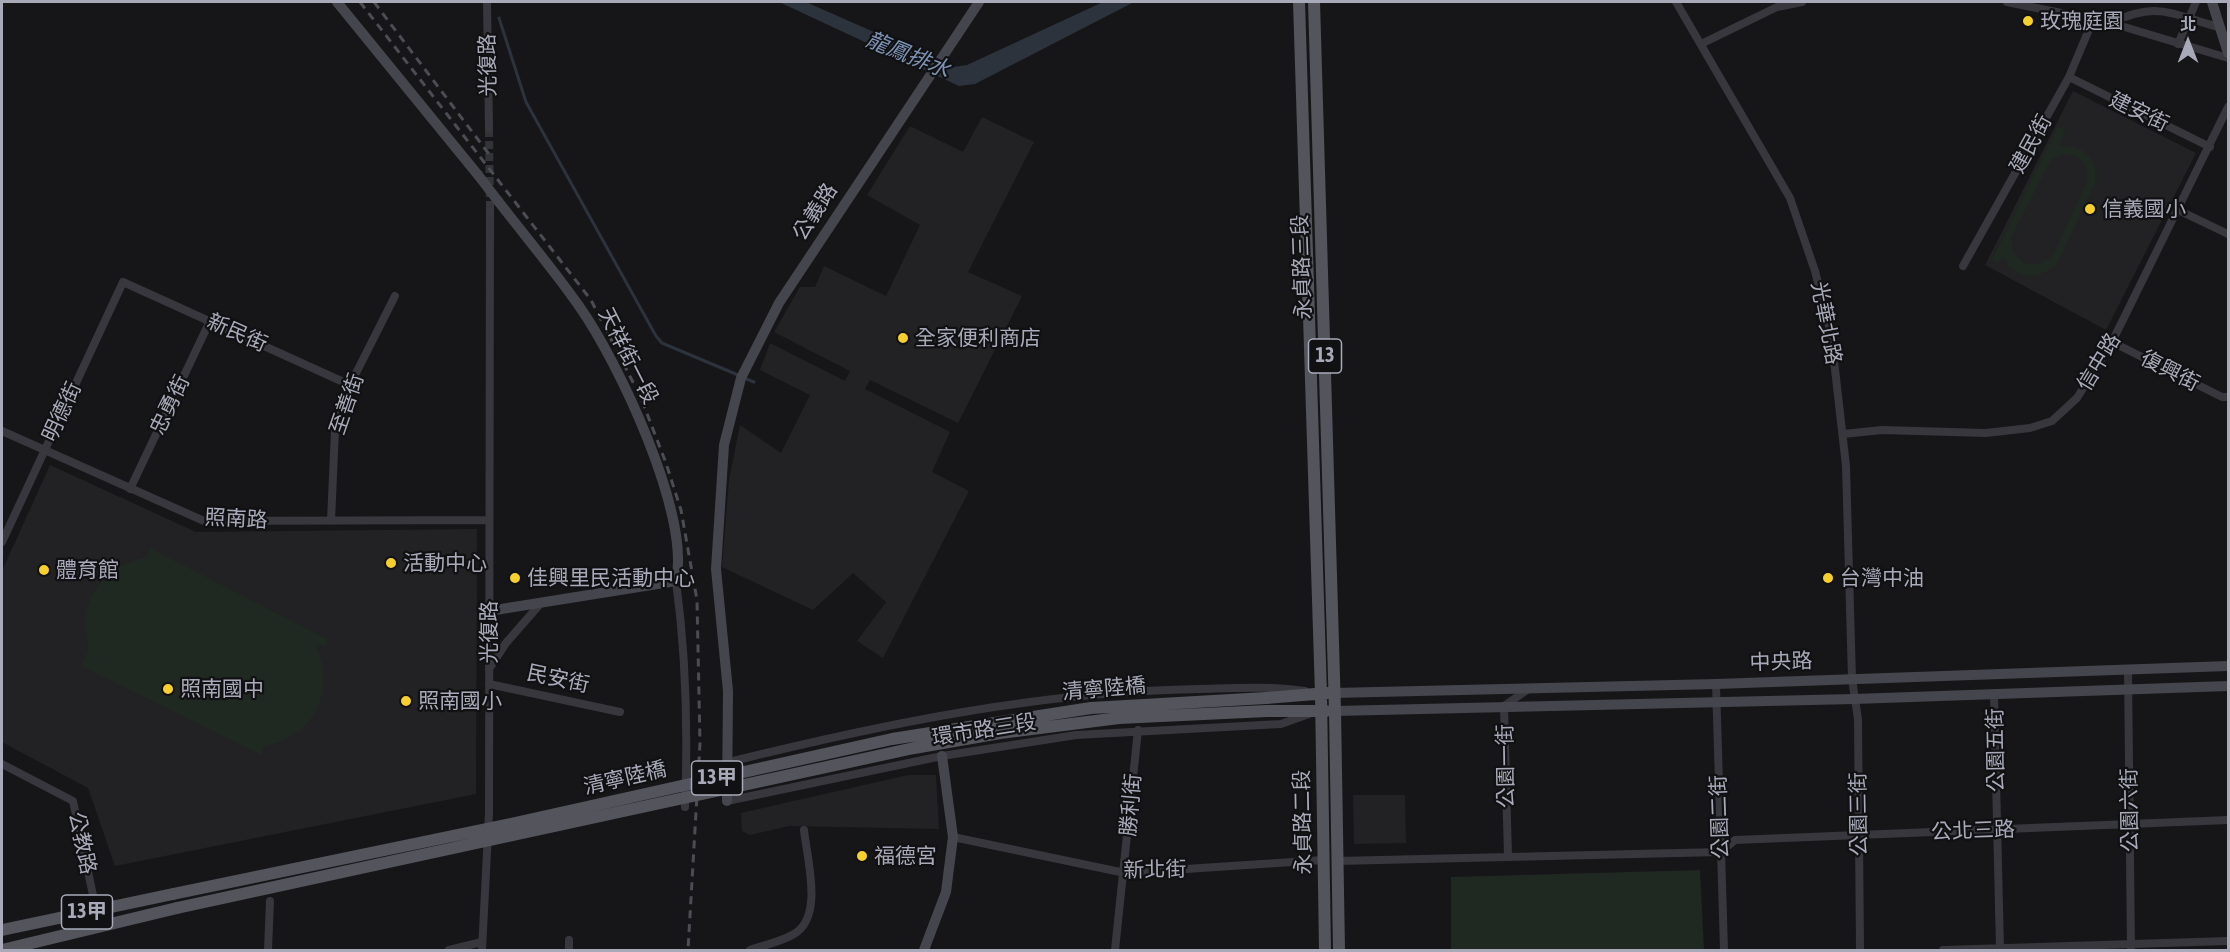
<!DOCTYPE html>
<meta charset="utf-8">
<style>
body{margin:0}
#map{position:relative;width:2230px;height:952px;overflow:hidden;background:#161618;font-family:"Asap Condensed","Noto Sans TC",sans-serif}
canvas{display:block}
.frame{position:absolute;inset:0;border:3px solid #a8aab9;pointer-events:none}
.north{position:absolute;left:2158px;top:12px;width:60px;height:60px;-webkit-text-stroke:4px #111113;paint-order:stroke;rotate:0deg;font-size:16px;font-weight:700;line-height:24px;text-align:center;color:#a8aab9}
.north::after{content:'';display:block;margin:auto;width:21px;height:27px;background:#a8aab9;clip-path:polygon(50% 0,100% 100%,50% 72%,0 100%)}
</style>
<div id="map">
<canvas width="2230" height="952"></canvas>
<div class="frame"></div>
<div class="north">北</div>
</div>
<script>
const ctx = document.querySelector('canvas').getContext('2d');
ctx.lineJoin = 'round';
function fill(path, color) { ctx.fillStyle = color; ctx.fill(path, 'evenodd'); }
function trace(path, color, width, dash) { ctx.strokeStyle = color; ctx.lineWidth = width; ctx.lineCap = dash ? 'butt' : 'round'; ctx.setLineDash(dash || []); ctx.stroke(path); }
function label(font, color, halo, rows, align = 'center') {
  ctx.font = font + ' "Asap Condensed","Noto Sans TC",sans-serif'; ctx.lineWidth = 4.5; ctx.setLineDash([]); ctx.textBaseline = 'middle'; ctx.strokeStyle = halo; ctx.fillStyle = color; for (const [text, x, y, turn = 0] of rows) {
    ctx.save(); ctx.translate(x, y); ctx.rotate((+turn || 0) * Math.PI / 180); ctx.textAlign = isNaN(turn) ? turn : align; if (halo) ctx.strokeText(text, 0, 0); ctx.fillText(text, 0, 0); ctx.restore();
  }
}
const built = new Path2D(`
 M2073,91l123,62 -90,177 -121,-65z
 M982,117l52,25 -66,130 54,24 -64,127 -88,-43 -5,9 85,43 -18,40 37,19 -86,167 -26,-17 29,-39 -33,-29 -40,37 -91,-43 7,-87 11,-55 41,28 29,-58 -50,-25 10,-27 75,38 5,-10 -76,-39 26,-45h15l9,-21 62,30 34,-71 -53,-30 43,-69 53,26z
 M50,465l146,67 281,-3 -1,265 -361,72 -27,-78 -86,-46v-171z
 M908,775h28l3,54 -150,-3 -39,9 -8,-4 -1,-18z
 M1353,795h52l1,48 -52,1z`);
const green = new Path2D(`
 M2058,126l7,4 -6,16c24,-2 40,13 36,37l-37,79c-16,19 -45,19 -55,-6l-5,7 -6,-3zM2061,155c17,-3 29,9 26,27l-34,73 -12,9h-16l-12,-11 -2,-16 40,-77z
 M150,548l177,91 -1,6 -10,1c21,45 -2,92 -52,100l-3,9 -180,-89c2,-4 7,-12 7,-17 1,-9 -4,-19 -3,-29 3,-34 30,-57 62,-63z
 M1700,870l4,79 -253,1v-73z`);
const water = new Path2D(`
 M779,2h27l147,65 14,-2 136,-63h31l-159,82 -16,2z`);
const stream = new Path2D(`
 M499,18l27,84 130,234 6,7 76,32
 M744,378l10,4`);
const streetTunnel = new Path2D(`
 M489,129l1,76`);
const street = new Path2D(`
 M487,2l2,127
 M1676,2l114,196 25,73 16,63 15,132 6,213 6,40 2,231
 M2007,2l104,21 117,35
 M2111,23c48,-23 60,-8 108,4
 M1701,44l76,-37 25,-5
 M2178,44l18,-42
 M2069,77l141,70
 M2178,210l50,24
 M1963,266l106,-189 24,-57
 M2112,342l110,55h6
 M2,431l202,90 284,-1
 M1843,434l39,-4 104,3 44,-5 22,-7 25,-23 35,-56 116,-235
 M130,489l80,-168
 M331,521l4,-91 15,-45 45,-89
 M2,542l121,-260 227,103
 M676,581c10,74 12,152 9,226
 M489,669l17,-26 35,-40
 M2128,669l3,281
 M489,684l131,28
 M1716,684l8,266
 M1994,693l6,257
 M729,762c154,-38 313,-71 472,-73 36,-1 69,-3 104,2
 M2,764l71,37 27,127
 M727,801l215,-45 134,-21 205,-11 28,-10
 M953,837l172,36 198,-13
 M1508,857l-4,-151 26,-18
 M1337,861l384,-9 14,-12 493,-20
 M268,950l2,-49
 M449,950l33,-8
 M482,950l7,-137 1,-608
 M569,950v-10
 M750,950c14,-5 31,-8 44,-16 30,-17 13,-75 10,-104
 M1115,950l23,-220
 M1943,950l285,-9`);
const secondary = new Path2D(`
 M337,2l141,173
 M2212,2l16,51
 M489,611l187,-30c15,-66 -58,-220 -97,-275 -25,-36 -54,-70 -81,-105
 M1334,693l382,-9 512,-18
 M1335,711l519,-12 374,-13
 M727,801l1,-110 -12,-122 8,-124 17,-67 38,-75 200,-301
 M924,950l22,-58 7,-55 -11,-81`);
const primary = new Path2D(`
 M1299,2l22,692 4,256
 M1314,2l21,709 4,239
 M1266,698l61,-5
 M1267,711h59
 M2,930l171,-36
 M2,950l175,-42`);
const rail = new Path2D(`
 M360,2l231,298 50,98 25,65 15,47 16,90 3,143 -12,207
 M374,2l118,156`);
const secondaryBridge = new Path2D(`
 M478,175l20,26`);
const primaryBridge = new Path2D(`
 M173,894l342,-71 377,-84 199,-31 175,-10
 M177,908l737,-160 86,-15 119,-15 148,-7`);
const markers = [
 [2028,21,6,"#f8d02e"],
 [2090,209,6,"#f8d02e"],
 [903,338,6,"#f8d02e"],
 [391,563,6,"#f8d02e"],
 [44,570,6,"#f8d02e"],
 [515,578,6,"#f8d02e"],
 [1828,578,6,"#f8d02e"],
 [168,689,6,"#f8d02e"],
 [406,701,6,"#f8d02e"],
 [862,856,6,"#f8d02e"]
];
const shields = [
 [1325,356,33],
 [717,778,51],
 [87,912,51]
];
const shieldNames = [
 ["13",1325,356],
 ["13甲",717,778],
 ["13甲",87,912]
];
const poiNames = [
 ["玫瑰庭園",2040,21],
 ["信義國小",2102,209],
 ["全家便利商店",915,338],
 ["活動中心",403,563],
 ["體育館",56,570],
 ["佳興里民活動中心",527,578],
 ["台灣中油",1840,578],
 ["照南國中",180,689],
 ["照南國小",418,701],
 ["福德宮",874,856]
];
const streetNames = [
 ["光復路",488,65,-91],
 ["建安街",2139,112,26],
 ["建民街",2031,144,-61],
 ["公義路",815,212,-57],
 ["永貞路三段",1302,267,-92],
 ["光華北路",1826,323,79],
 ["新民街",237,333,24],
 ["天祥街一段",628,356,63],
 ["信中路",2099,362,-59],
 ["復興街",2170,371,27],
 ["至善街",347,404,-71],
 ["忠勇街",170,405,-64],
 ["明德街",62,412,-65],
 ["照南路",236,519,3],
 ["光復路",489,632,-90],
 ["中央路",1781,662,-2],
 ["民安街",558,679,12],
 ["清寧陸橋",1104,689,-5],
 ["環市路三段",984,730,-9],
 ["公園五街",1996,750,-91],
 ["公園一街",1506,766,-91],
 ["清寧陸橋",625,778,-13],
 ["勝利街",1131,805,-85],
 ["公園六街",2130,810,-91],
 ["公園三街",1859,814,-91],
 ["公園二街",1720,817,-92],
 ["永貞路二段",1303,822,-91],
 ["公北三路",1973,831,-2],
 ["公教路",82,843,78],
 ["新北街",1155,870,-1]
];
const waterNames = [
 ["龍鳳排水",908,55,22]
];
fill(built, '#222225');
fill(green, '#202822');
fill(water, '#2c333d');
trace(stream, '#2c333d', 3);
trace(streetTunnel, '#333438', 8, [8, 4]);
trace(street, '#37373d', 8);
trace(secondary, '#45464d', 10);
trace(primary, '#53545c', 12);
trace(rail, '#4c4d54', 3, [8, 6]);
trace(secondaryBridge, '#45464d', 10);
trace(primaryBridge, '#53545c', 12);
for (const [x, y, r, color] of markers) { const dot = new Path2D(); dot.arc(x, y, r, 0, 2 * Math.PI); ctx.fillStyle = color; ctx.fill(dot); trace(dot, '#111113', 2); }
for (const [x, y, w] of shields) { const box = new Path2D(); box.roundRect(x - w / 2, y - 17, w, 34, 4.5); ctx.fillStyle = '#111113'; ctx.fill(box); trace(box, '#a8aab9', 1.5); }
label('bold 20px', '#a8aab9', null, shieldNames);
label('21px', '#a8aab9', '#111113', poiNames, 'left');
label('21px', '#a8aab9', '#111113', streetNames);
label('italic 22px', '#7d93b5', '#111113', waterNames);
</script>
